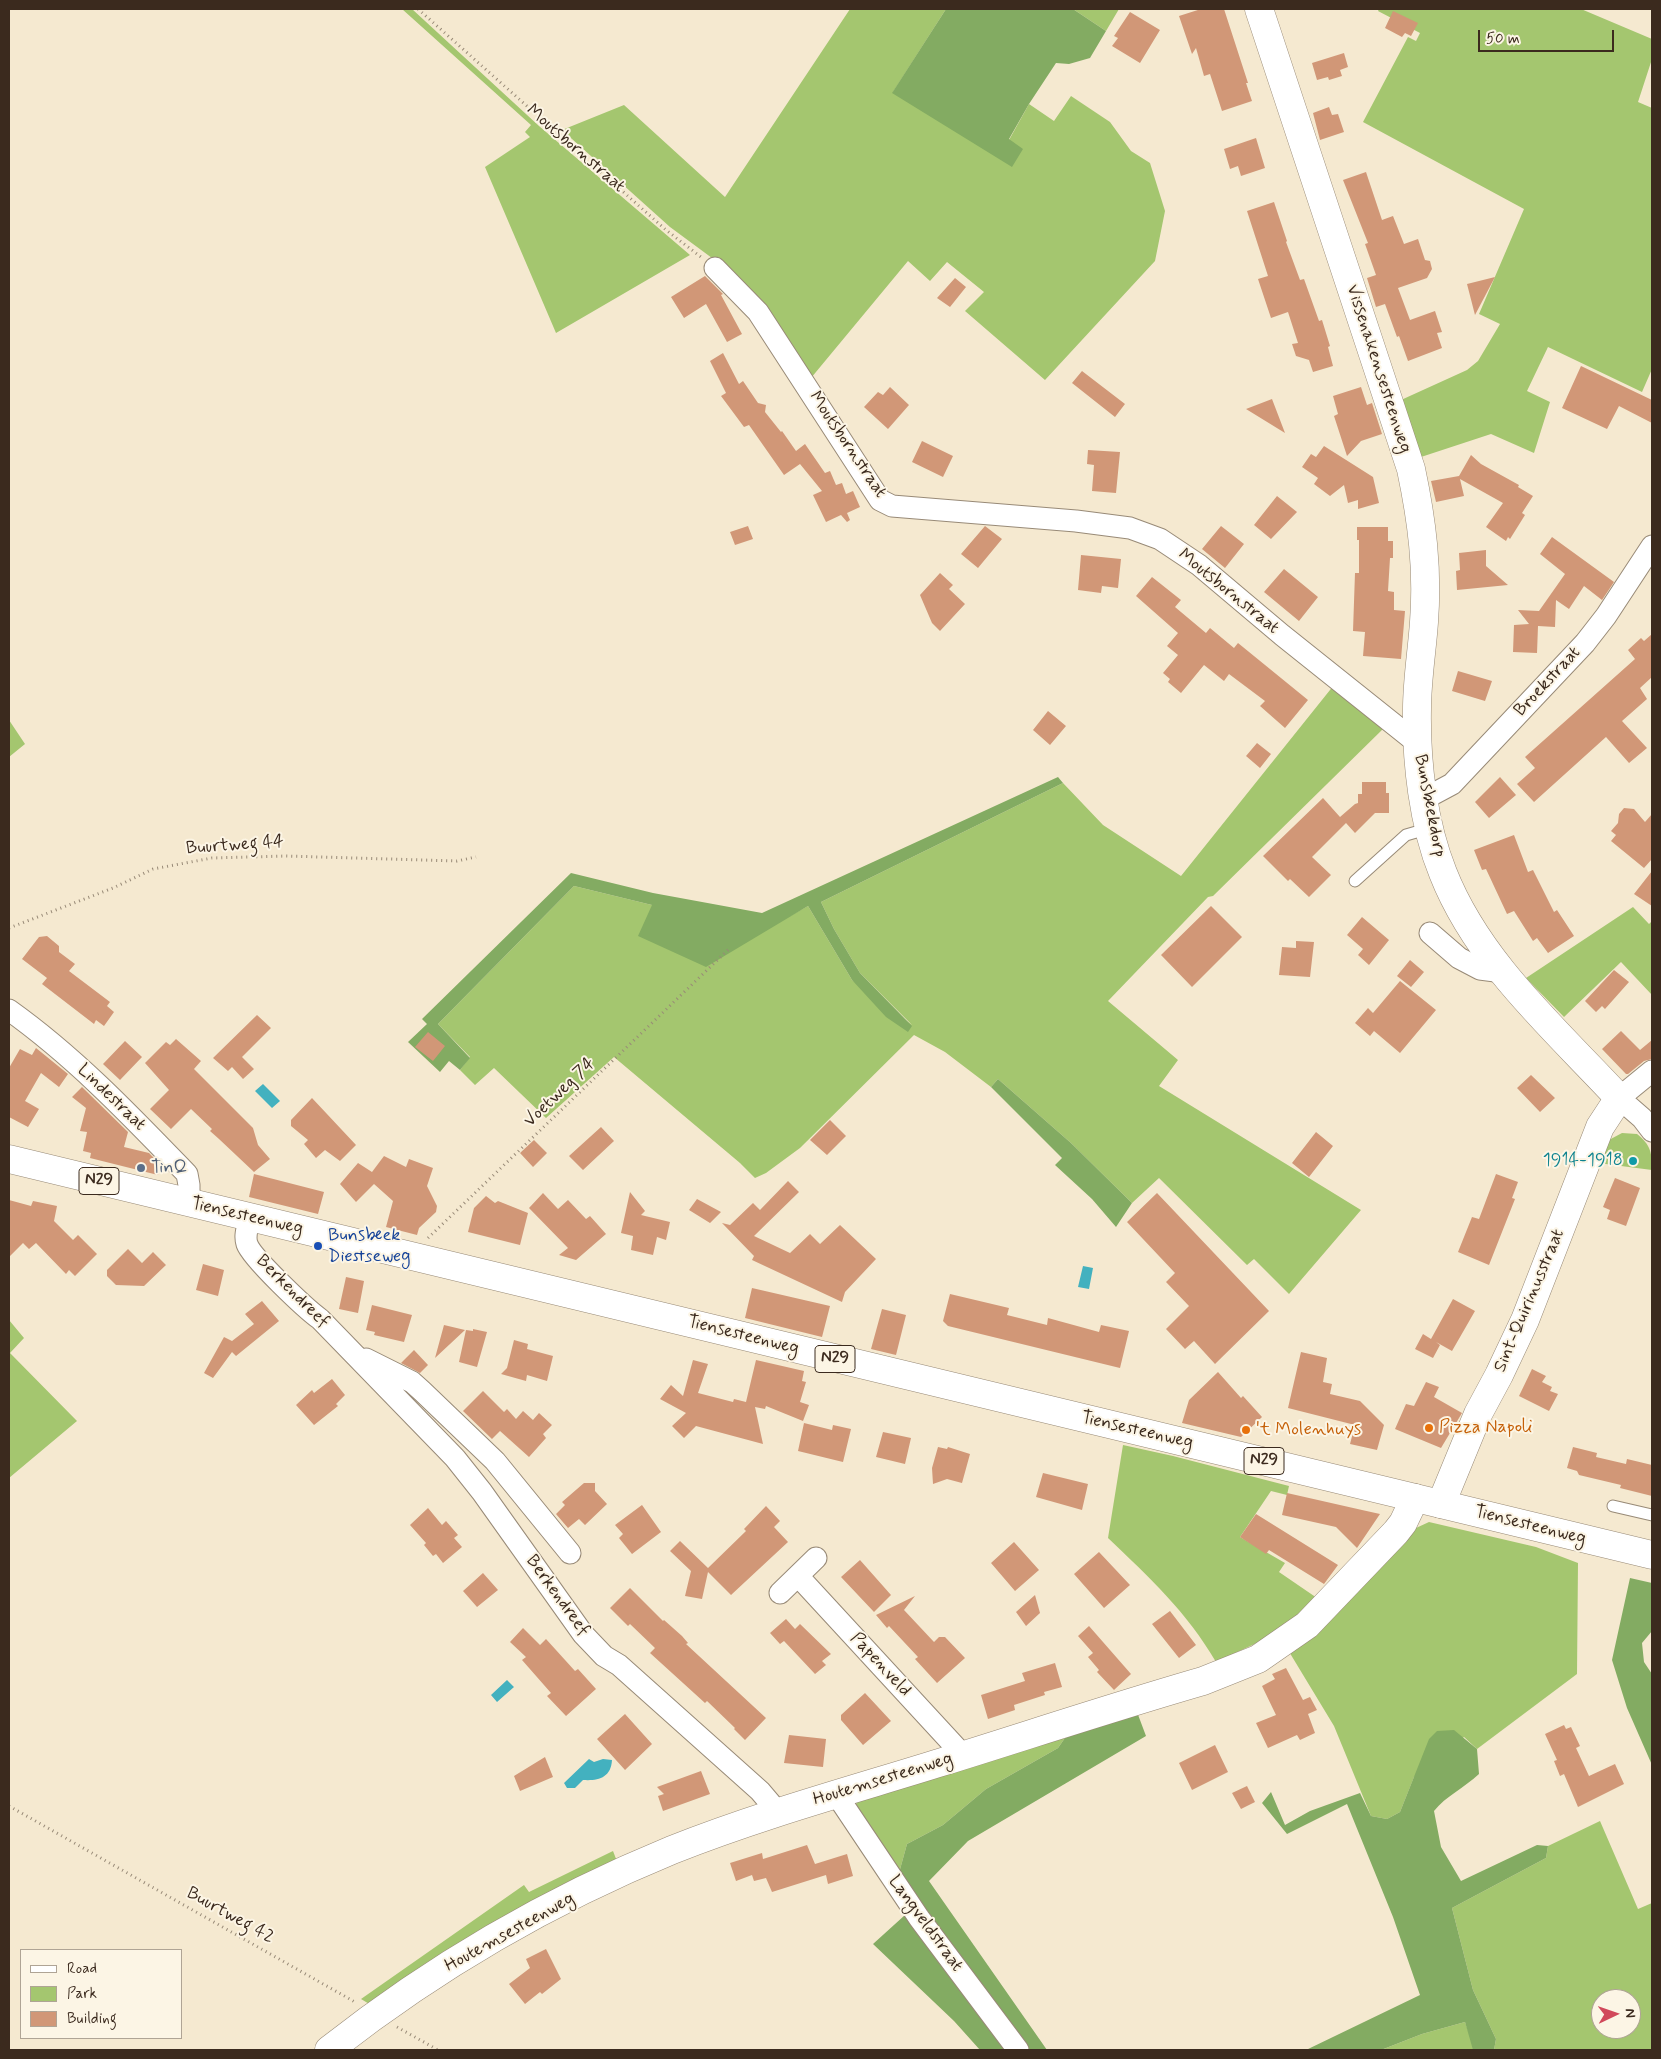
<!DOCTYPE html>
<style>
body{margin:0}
#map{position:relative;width:1661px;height:2059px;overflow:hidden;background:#f5e9d0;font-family:Mynerve,sans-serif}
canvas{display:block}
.frame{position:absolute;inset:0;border:10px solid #3b2a1e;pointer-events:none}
.legend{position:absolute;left:20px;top:1949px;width:162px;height:90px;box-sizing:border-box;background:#fcf5e5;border:1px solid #afa495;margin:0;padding:6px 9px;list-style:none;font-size:15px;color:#3b2a1e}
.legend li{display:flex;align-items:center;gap:10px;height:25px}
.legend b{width:25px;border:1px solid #afa495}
.north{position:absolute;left:1591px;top:1989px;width:50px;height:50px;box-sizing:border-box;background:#fcf5e5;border:1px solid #afa495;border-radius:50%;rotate:87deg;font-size:14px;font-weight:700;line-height:20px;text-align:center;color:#3b2a1e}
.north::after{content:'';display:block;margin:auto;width:18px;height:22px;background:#d1495b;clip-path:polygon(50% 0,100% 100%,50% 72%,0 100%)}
.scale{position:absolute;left:1478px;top:30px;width:136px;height:22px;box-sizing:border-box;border:2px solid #3b2a1e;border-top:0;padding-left:6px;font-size:15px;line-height:18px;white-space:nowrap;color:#3b2a1e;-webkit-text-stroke:4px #fcf5e5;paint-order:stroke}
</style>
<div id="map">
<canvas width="1661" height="2059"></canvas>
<div class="frame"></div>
<ul class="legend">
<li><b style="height:6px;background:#fff"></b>Road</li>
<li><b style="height:14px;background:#a4c66f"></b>Park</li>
<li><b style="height:14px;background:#d19777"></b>Building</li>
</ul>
<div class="north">N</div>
<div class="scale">50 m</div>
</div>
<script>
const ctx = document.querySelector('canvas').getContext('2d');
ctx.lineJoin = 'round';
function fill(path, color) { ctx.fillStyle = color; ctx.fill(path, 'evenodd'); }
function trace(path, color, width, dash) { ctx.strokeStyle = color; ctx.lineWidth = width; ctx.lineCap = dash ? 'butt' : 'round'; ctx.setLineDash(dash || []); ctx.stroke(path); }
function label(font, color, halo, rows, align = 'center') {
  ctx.font = font + ' Mynerve,sans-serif'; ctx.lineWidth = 4; ctx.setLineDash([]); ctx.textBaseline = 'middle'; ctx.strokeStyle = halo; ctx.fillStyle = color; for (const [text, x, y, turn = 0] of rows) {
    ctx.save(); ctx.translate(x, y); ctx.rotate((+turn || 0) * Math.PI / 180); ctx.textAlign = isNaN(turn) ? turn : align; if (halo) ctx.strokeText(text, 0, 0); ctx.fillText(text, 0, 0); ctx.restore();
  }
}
const green = new Path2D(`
 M402,9h10l127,117 151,129 -134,78 -71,-166 45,-30 -5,-5 6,-7z
 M850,9h96l-53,83 116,48 20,-36 25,17 17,-25 39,26 21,29 19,12 15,48 -10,50 -110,119 -80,-69 19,-19 -37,-30 -17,19 -22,-20 -97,117 -76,-103 -65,-48 -108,-97 62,-25 101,92z
 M1073,9h46l-13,22z
 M1379,9h202l71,30v20l-14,43 14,6v261l-10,23 -94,-45 -21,44 23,11 -16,51 -43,-19 -70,23 -20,-57 66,-30 11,-9 22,-37 -21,-10 45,-105 -161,-87 45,-85 8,4 4,-8 -42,-22z
 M1334,685l50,43 -171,168 -5,1 -100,104 70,59 -19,26 202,124 -72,84 -35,-35 -7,6 -88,-87 -27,25 -61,-60 -73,-64 -7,8 -46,-35 -31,-17 -114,113 -34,25 -11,5 -15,-15 -126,-106 -68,61 -52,-50 -19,17 -15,-15 10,-13 -32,-33 136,-138 78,19 138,11 18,-10 44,74 60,45 -52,-52 -26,-44 -13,-27 242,-119 40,42 78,51z
 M9,720l16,24 -16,13z
 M1633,907l16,17 3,-3v74l-31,-33 -57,55 -38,-39z
 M1622,1133l15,1c14,11 15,19 15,36l-54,-7 9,-22z
 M9,1320l15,18 -14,15 67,68 -68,57z
 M1123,1445l50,11 116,30 -2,9 -16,-4 -31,46 45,26 -6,9 38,26 -39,35 -62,29c-29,-50 -67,-85 -108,-124z
 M1429,1522l107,25 42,16 -1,111 -100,75 -13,-12 -50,40 -14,35 -13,7 -16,-3 -37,-90 -46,-76 128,-122z
 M1069,1732l-11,16 -72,41 -43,36 -36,19 -8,29 -42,-62 -1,-11z
 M1600,1821l38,88 14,-6v147h-158l2,-11 -23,-49 -21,-82 94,-50 2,-12zM1601,1999h30v30h-30z
 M613,1851l5,13 -247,141 -10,-6 163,-114 5,7z
 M1465,2022l10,28h-94l41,-16z`);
const forest = new Path2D(`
 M946,9h127l33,22 -16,27 -21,6 -13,-1 -27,41 -20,35 14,10 -11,18 -120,-74z
 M1058,777l5,6 -242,119 13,27 26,44 52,53 -4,6 -22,-15 -34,-37 -44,-74 -102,61 -68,-31 14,-31 -78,-19 -136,138 32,34 -10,12 -11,-9 -9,11 -32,-30 19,-18 -5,-5 149,-146 82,20 109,20z
 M998,1079l73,64 61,60 -16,24 -24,-28 -37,-34 7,-7 -71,-71z
 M1630,1578l22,5v48l-10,12 2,19 8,12v91l-25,-57 -15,-48z
 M1137,1712l9,24 -178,105 -39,40 118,169h-67l-26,-29 -81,-77 32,-29 -6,-42 8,-29 36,-19 43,-36 72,-41 11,-16z
 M1454,1730l23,19 2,25c-15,14 -33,22 -45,37l7,36 20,34 76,-36 11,1 -2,12 -94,50 21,82 23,49 -2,11h-21l-8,-28 -43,12 -41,16h-75l114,-55 -27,-78 -46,-113 -60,30 -25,-31 9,-11 14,33 25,-14 50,-18 11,23 16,3 13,-7 29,-73 8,-8z`);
const water = new Path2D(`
 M263,1084l17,17 -8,7 -17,-17z
 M1083,1266l10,2 -4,21 -11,-2z
 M507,1680l7,7 -17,15 -6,-7z
 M589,1759l5,3 9,-3 9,1c-1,18 -14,21 -29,20l-8,8h-8l-3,-5z`);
const building = new Path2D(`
 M1201,9h23l24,74h-2l6,18 -30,10 -12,-37 -6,2 -8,-28 -4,6 -13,-38z
 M1393,11l25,12 -7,13 -6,-3 -3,4 -17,-9z
 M1130,12l30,18 -20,33 -28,-17 6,-8 -4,-2z
 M1344,53l4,14 -8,3 2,6 -13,4 -1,-3 -11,3 -5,-17z
 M1329,107l3,8 6,-1 6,18 -24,8 -7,-27z
 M1256,138l9,30 -24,8 -3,-10 -8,3 -6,-20z
 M1366,172l16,48 11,-4 11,28 14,-5 7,21 5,1 2,8 -5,9 -29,10 12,32 25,-9 7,21 -5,1 5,15 -34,13 -9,-25 -2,1 -12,-33 -9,3 -9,-29 9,-3 -11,-31 3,-1 -25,-63z
 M1274,202l13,39 -1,1 14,38 4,-1 15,42 3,-1 8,26 -2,1 5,19 -20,6 -4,-12 -13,-4 -4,-12 6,-1 -10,-31 -17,6 -13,-39 10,-3 -21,-65z
 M705,276l18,18 -2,1 21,39 -15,8 -21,-38 -22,14 -13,-21z
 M1495,277l-20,38 -8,-31z
 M955,278l11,9 -16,20 -13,-9z
 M723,353l16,31 4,-3 15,22 8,2 -1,7 16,20 1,-1 14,20 9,-7 20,29 5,-2 6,14 6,-2 4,11 7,-3 7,16 -13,6 3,7 -3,2 -6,-7 -15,7 -13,-27 9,-4 -22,-27 -16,11 -35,-50 -5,2 -23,-31 5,-3 -16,-32z
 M1581,366l71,34v23l-33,-17 -12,23 -45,-21z
 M1082,371l43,33 -10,13 -43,-34z
 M890,387l19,18 -21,24 -24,-22 14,-15 5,3z
 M1361,387l6,18 5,-2 10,31 -21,7 -14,15 -13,-40 4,-2 -5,-18z
 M1272,399l13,34 -39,-24z
 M922,441l31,15 -10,21 -31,-15z
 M1324,446l49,31 6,26 -21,6v-9l-10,3 -4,-18 -14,11 -16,-12 4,-6 -16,-11 9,-13 5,3z
 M1088,450l32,2 -4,41 -24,-2 2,-26 -7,-1z
 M1471,455l10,9 38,21 -1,2 15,9 -11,17 3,2 -15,24 -2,-2 -2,4 -20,-14 17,-24 -43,-24 4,17 -28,6 -5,-21 28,-5z
 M1277,496l20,16 -26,27 -17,-14z
 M748,526l5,13 -18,6 -5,-13z
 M985,526l17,13 -24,29 -17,-14z
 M1221,526l23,18 -19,24 -23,-19z
 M1357,527h31v14h5v17h-3l-2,33 6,1v18l11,1 -4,48 -38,-3 2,-24 -12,-1 2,-58h4v-33h-2z
 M1552,537l62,45 -12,18 -18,-14 -15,23 -13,-9 -1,27 -17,-1 -1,27 -24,-1 1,-27 15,-1 -11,-14 21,1 26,-37 -25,-20z
 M1486,550v16l22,19 -51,5 -1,-19 4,-1 -1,-17z
 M1081,555l40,4 -3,29 -16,-2 -1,7 -23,-3z
 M1284,569l34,28 -19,24 -35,-29z
 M940,573l13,12 -4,4 16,15 -25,27 -8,-8 -12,-28z
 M1152,577l29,23 -6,7 31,26 4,-5 24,20 4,-5 70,57 -23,28 -25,-22 5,-5 -36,-27 -5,7 -20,-16 -23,28 -13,-11 2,-3 -7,-6 15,-18 -11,-9 11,-13 -42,-37z
 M1652,634v43l-12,11 7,11 -25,22 25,27 -18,15 -23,-26 -72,65 -17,-18 18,-16 -10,-11 110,-98 -7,-9 13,-12 3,3z
 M1458,671l34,10 -7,20 -33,-10z
 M1048,711l18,15 -16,19 -17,-15z
 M1257,743l14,11 -11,14 -14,-12z
 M1500,777l16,18 -27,23 -14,-16z
 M1362,782h24v11h3v20h-14l-20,20 -9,-10 -34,34 19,18 -22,22 -19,-18 -2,2 -25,-25 60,-58 17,19 15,-13 3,-1v-9h4z
 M1624,808l10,1 11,13 7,-8v45l-8,9 -33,-27 5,-6 -5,-4 7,-8 1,-9z
 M1514,835l14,37 5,-2 21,42 3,-2 17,26 -26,17 -11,-15 -4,3 -19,-30 -7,3 -21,-45 -4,1 -8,-20z
 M1652,871v35l-18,-12z
 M1211,906l31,31 -50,50 -31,-32z
 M1362,917l27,23 -20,25 -11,-10 5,-6 -16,-14z
 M47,936l12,10v6l16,12 -6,7 41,31 -3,4 7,6 -10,14 -8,-6 -2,4 -52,-40 5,-6 -25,-19 17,-22z
 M1296,941l18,1 -4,35 -31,-2 3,-28 14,1z
 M1410,960l14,12 -13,15 -14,-11z
 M1614,970l15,12 -24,27 -3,-3 -6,6 -11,-11z
 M1400,981l36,29 -36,43 -26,-22 -4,5 -15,-13 13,-15 5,5z
 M257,1015l14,13 -29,29 12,12 -11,10 -11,-12 -4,4 -15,-13z
 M1621,1031l19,19 12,-10v19l-8,2 -16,13h-2l-24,-25z
 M428,1032l17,14 -12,15 -18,-14z
 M176,1039l25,22 -7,8 59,59 5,17 12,14 -16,13 -35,-33 -9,-8 2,-2 -21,-20 -20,20 -21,-20 19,-19 -24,-27 21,-21 4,3z
 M125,1041l17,16 -22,23 -17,-16z
 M36,1048l32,26 -9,13 -18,-14 -16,28 14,8 -11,18 -19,-10v-49l11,-19 12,6z
 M1531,1075l24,23 -15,14 -23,-24z
 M82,1087l46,45 -4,15 25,6 12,12 -3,10 -68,-17 1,-5 -8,-2 4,-19 -7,-1 6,-23 -14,-11z
 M312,1098l44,47 -16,16 -15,-11 -9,8 -12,-14 4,-4 -17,-14v-6z
 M830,1120l16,16 -19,19 -17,-15z
 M601,1127l13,14 -31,29 -14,-14z
 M1316,1132l17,14 -24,31 -17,-14z
 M534,1140l13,13 -14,14 -13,-14z
 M384,1156l22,11 3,-8 24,9 -6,18 10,20 -1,6 -17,16 -2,7 -31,-8 7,-26 -19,-17 -18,18 -16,-18 18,-21 14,9z
 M254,1174l70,18 -6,22 -69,-17z
 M1496,1174l22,8 -6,16 3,1 -26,66 -31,-13 14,-35 7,2z
 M1615,1178l25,10 -14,38 -19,-7 3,-9 -7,-3z
 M788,1181l11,11 -45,44 36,17 20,-19 10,10 20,-19 36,34 -31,33 -3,10 -90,-42 2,-4 -32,-33 8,2 23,-22 7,7z
 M630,1192l15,19 -4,4 29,7 -4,18 -9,-3 -4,18 -22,-5 2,-14 -12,-3z
 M543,1193l15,16 10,-9 18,19 4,-3 16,18 -30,26 -17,-5 9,-7 -39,-40z
 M1157,1193l112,118 -54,53 -21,-23 -9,8 -19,-20 23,-23 -23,-24 9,-9 -48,-51z
 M486,1196l9,7 3,-2 30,12 -8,32 -52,-13 6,-24z
 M697,1199l24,13 -11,11 -21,-13z
 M9,1200l22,6 2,-5 24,5 -3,15 19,19 5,-5 19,19 -22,22 -6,-6 -3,4 -30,-31 -7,6 -6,-6 -14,14z
 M128,1249l14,14 11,-11 13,13 -22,21 -28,-1 -9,-9v-6z
 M203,1264l21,6 -6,26 -22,-6z
 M346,1277l18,4 -6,32 -19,-4z
 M752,1288l78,18 -8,31 -77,-19z
 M950,1294l59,14 -2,7 40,10 1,-7 51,14 2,-7 28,6 -9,37 -172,-42 -5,-5z
 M1453,1299l22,12 -23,40 -16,-9 4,3 -7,13 -18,-9 8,-15 8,5z
 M262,1301l17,20 -43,35 -4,-4 -19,26 -9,-5 20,-36 8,4 22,-17 -9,-10z
 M372,1305l40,10 -8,27 -30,-7 1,-3 -9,-2z
 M882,1309l24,6 -10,40 -25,-6z
 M444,1325l21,5 -30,28z
 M473,1329l14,3 -10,35 -18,-5 7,-32 7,1z
 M514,1340l14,4 -1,5 26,7 -6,25 -20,-6 -1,6 -25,-7 6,-6z
 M414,1350l14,15 -8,8 -19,-10z
 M1301,1352l26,6 -4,24 9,2 -2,10 30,7 24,24 -7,25 -27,-6 5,-19 -67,-17z
 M693,1360l15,4 -10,29 35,9 1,-3 12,3 10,-42 48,11 -2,10 4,1 -6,20 9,3 -6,16 -37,-15 -1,3 -10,-2 8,37 -67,-18 -12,12 -12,-12 14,-13 -26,-14 11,-14 12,11z
 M1532,1369l14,7 -4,6 10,5 -2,4 8,3 -9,17 -30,-15z
 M1218,1372l23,26 2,-2 19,21 -21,20 -59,-14 7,-23z
 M332,1379l13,16 -9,9 2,2 -24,19 -18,-20 16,-15 2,3z
 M1426,1382l13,5 -5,10 28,16 -21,35 -46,-19 11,-25 8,2z
 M483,1391l21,21 3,-3 9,10 7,-8 10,9 6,-7 13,12 -9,9 3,4 -17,19 -29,-26 -8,8 -29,-28z
 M804,1423l28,7 1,-5 18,4 -8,33 -45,-11z
 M883,1432l28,6 -6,26 -29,-7z
 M938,1447l9,2 1,-2 22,7 -8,29 -15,-4 -14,5 -1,-16z
 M1573,1447l24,6 -1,4 30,7 1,-5 25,6v31l-32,-8 1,-3 -42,-10 -2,-4 -10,-3z
 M1043,1473l45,11 -6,26 -46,-13z
 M584,1483h11v8l12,13 -22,21 -6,-6 -11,9 -12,-14 9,-9 -3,-3z
 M1287,1493l75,17 18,4 -23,34 -21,-21 -54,-12z
 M642,1505l19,27 -29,22 -13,-16 4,-4 -8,-9z
 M766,1506l14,15 -6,6 14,15 -57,53 -23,-23 -6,27 -17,-3 6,-25 -21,-20 10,-10 28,27 38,-37 -2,-2z
 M428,1508l14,17 4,-4 12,14 -4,3 8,9 -19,16 -7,-9 -3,2 -9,-11 2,-2 -16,-18z
 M1256,1514l82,51 -14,19 -55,-34 -3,4 -26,-17z
 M1014,1542l25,28 -24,21 -24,-28z
 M1099,1552l31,33 -26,23 -30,-34z
 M860,1560l31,35 -17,17 -33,-35z
 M483,1573l15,17 -21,17 -14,-16z
 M630,1588l33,33 1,-1 18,16 6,7 -2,1 80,74 -21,22 -11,-11 1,-1 -28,-27 -2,2 -55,-50 5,-5 -25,-24 -2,2 -18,-18z
 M1035,1595l5,18 -14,13 -10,-14z
 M915,1596l-11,14 30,32 5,-5h6l20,21 -28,25 -22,-24 3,-2 -29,-31 -2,2 -11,-13z
 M1170,1611l26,34 -17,13 -27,-34z
 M786,1619l9,10 5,-5 31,30 -9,7 4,4 -11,9 -31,-33 -4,3 -10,-11z
 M1089,1626l42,48 -17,16 -17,-18 2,-2 -11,-13 5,-4 -15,-17z
 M523,1628l17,17 6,-6 29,32 3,-2 18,20 -30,27 -19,-20 4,-3 -29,-33 4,-3 -16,-15z
 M1055,1663l7,24 -18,5 1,3 -31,10 1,5 -27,9 -7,-24 44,-14 -3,-8z
 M1286,1668l17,32 7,-3 7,13 -9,4 7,19 -15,7 -3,-5 -29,13 -12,-25 20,-8 -14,-29 13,-7 -3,-5z
 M865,1693l26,28 -28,24 -22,-25v-5z
 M625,1714l27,30 -27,26 -28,-31z
 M1564,1725l2,4 5,-2 9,19 -4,2 13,28 26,-12 9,20 -46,23 -14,-33 -4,2 -6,-15 3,-1 -12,-26z
 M789,1735l37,4 -3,28 -39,-4z
 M1215,1745l13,27 -36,18 -13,-27z
 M545,1757l8,20 -33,14 -6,-15z
 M701,1771l9,23 -47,17 -5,-15 6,-2 -7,-7z
 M1247,1786l8,16 -14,7 -9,-16z
 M807,1845l8,19 32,-10 6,22 -25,8 -2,-9 -54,17 -6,-14 -12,3 -2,-6 -16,6 -6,-18 32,-10 1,6z
 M546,1949l15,30 -19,15 -2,-2 -15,12 -16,-20 21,-16 -4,-9z`);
const path = new Path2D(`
 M418,9l248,221 35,27
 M9,928l104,-40 40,-19 59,-11 74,-2 171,5 19,-4
 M428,1238l301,-289
 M9,1806l346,196
 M397,2027l41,23`);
const service = new Path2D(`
 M1355,881l51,-46 24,-7
 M1613,1506l39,9`);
const minor = new Path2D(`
 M715,268l43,44 122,188 12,6 184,15 54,7 30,11 39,26 83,70 134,107
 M1424,799l28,-15 133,-141 21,-27 46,-70
 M1430,933l29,25 21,11 23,3
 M9,1010c66,47 122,106 178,164l2,11v18
 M1652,1071l-33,27 23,20 10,13
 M250,1217c-2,9 -6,18 -3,27 5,14 59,65 73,75l135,139 27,34 101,142 21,22 15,9 141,126 11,13 5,10
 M366,1359l46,23 10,9 73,70 75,92
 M798,1576l165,179
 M780,1593l36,-35
 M836,1794l83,124 99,132`);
const tertiary = new Path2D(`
 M1259,9l152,460c11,52 17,100 13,153 -2,29 -7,58 -7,87 -1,52 6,115 26,164 35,89 112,156 176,225l-19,29 -75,193 -26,55 -21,39 -37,90
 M329,2050c103,-81 221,-150 343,-200 88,-35 180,-60 270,-88 87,-27 174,-56 261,-81l55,-22 49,-34 89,-93 7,-9 12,-25`);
const primary = new Path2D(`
 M9,1159l1643,396`);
const markers = [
 [1633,1161,5,"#0f9aa8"],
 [141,1168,5,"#5c6f8a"],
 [318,1246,5,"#1a4fb4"],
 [1429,1428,5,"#e8710a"],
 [1246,1430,5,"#e8710a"]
];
const shields = [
 [99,1181,40],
 [835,1359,40],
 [1264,1461,40]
];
const shieldNames = [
 ["N29",99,1181],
 ["N29",835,1359],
 ["N29",1264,1461]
];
const streetNames = [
 ["Moutsbornstraat",575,149,41],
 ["Vissenakensesteenweg",1378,369,72],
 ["Moutsbornstraat",847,445,56],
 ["Moutsbornstraat",1228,592,39],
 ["Broekstraat",1548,682,-47],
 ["Bunsbeekdorp",1429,806,79],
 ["Buurtweg 44",235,846,-4],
 ["Voetweg 74",560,1093,-44],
 ["Lindestraat",111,1098,44],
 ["Tiensesteenweg",247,1217,13],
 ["Berkendreef",292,1292,45],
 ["Sint-Quirinusstraat",1530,1301,-67],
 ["Tiensesteenweg",743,1336,14],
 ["Tiensesteenweg",1137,1431,13],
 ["Tiensesteenweg",1530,1526,14],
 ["Berkendreef",557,1596,54],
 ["Papenveld",880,1665,47],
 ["Houtemsesteenweg",883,1780,-17],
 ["Buurtweg 42",230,1916,29],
 ["Langveldstraat",925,1924,54],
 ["Houtemsesteenweg",510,1933,-29]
];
const cultureNames = [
 ["1914-1918",1623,1161]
];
const serviceNames = [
 ["TinQ",151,1168]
];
const transitNames = [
 ["Bunsbeek",328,1236],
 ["Diestseweg",328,1257]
];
const foodNames = [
 ["Pizza Napoli",1439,1428],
 ["'t Molenhuys",1256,1430]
];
fill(green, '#a4c66f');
fill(forest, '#83ab62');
fill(water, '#43b1bf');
fill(building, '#d19777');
trace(service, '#988a77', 13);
trace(minor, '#988a77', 23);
trace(tertiary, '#988a77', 29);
trace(primary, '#988a77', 29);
trace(path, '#988a77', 3, [1, 4]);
trace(service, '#fff', 11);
trace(minor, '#fff', 21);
trace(tertiary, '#fff', 28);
trace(primary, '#fff', 28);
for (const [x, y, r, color] of markers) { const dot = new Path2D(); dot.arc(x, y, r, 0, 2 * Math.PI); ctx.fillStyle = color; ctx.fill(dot); trace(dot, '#fcf5e5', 2); }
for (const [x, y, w] of shields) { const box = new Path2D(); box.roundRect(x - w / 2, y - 13.5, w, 27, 4); ctx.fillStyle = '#fcf5e5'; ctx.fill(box); trace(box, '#3b2a1e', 1); }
label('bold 16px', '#3b2a1e', null, shieldNames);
label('18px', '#3b2a1e', '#fcf5e5', streetNames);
label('18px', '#0d838f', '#fcf5e5', cultureNames, 'right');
label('18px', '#4e5e75', '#fcf5e5', serviceNames, 'left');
label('18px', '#164399', '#fcf5e5', transitNames, 'left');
label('18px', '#c56008', '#fcf5e5', foodNames, 'left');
</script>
